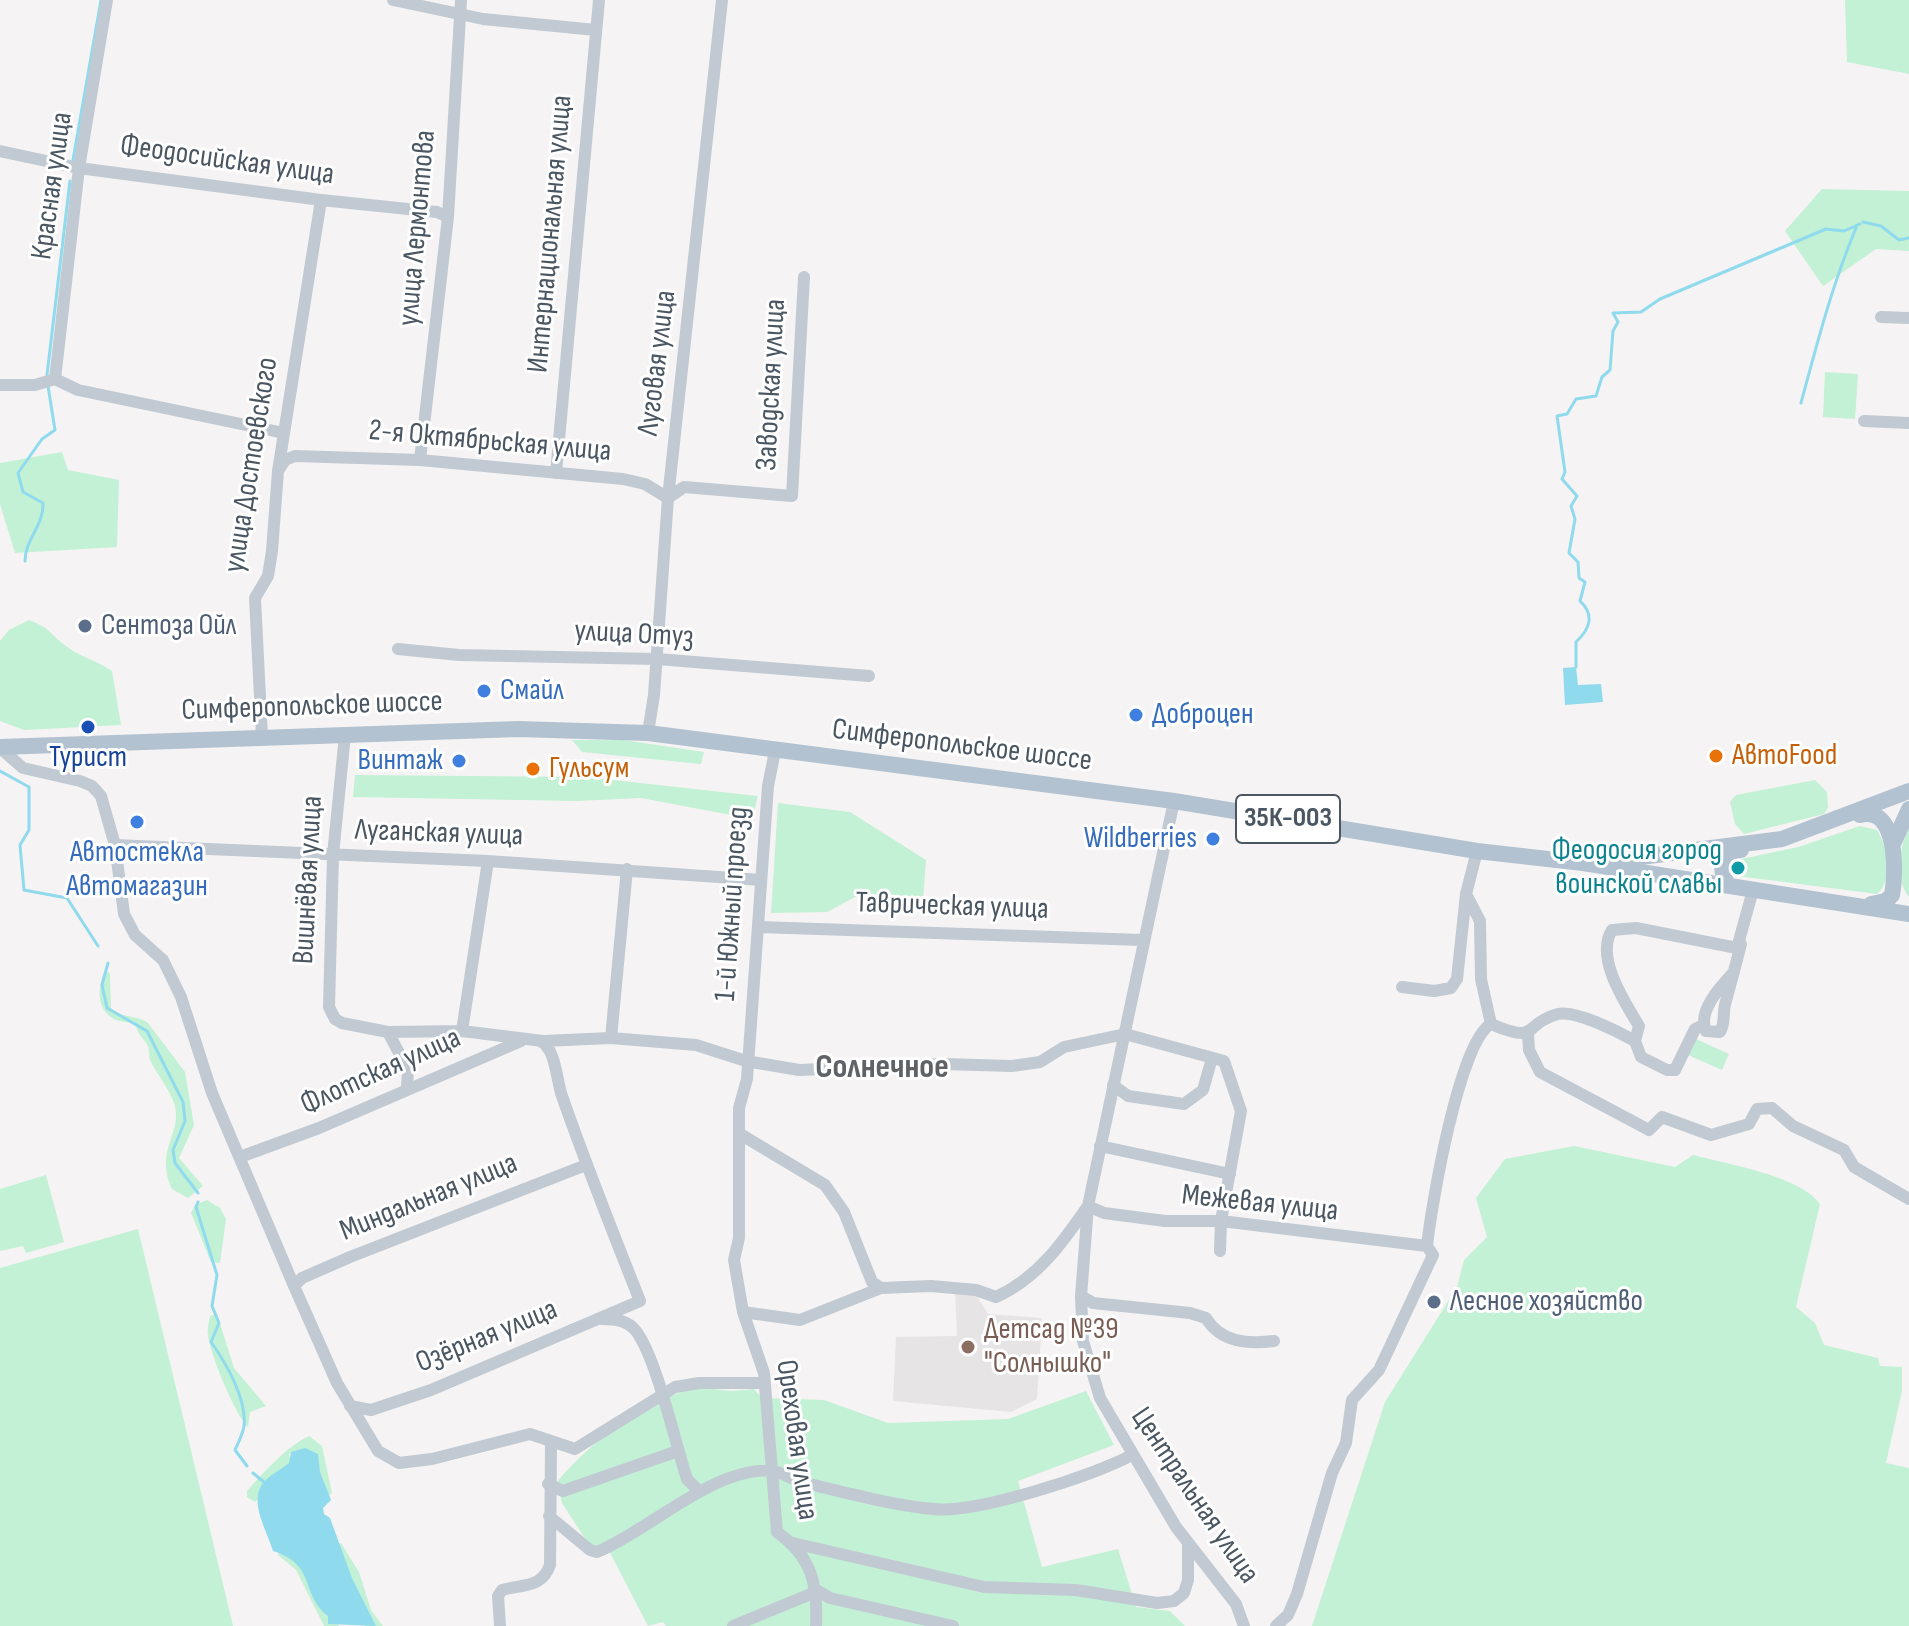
<!DOCTYPE html>
<meta charset="utf-8">
<style>
body{margin:0}
canvas{display:block;background:#f5f3f3}
</style>
<canvas width="1909" height="1626"></canvas>
<script>
const ctx = document.querySelector('canvas').getContext('2d');
ctx.lineJoin = 'round';
function fill(path, color) { ctx.fillStyle = color; ctx.fill(path, 'evenodd'); }
function trace(path, color, width, dash) { ctx.strokeStyle = color; ctx.lineWidth = width; ctx.lineCap = dash ? 'butt' : 'round'; ctx.setLineDash(dash || []); ctx.stroke(path); }
function label(font, color, halo, rows, align = 'center') {
  ctx.font = font + ' "Sofia Sans Condensed",sans-serif'; ctx.lineWidth = 6; ctx.setLineDash([]); ctx.textBaseline = 'middle'; ctx.strokeStyle = halo; ctx.fillStyle = color; for (const [text, x, y, turn = 0] of rows) {
    ctx.save(); ctx.translate(x, y); ctx.rotate((+turn || 0) * Math.PI / 180); ctx.textAlign = isNaN(turn) ? turn : align; if (halo) ctx.strokeText(text, 0, 0); ctx.fillText(text, 0, 0); ctx.restore();
  }
}
const education = new Path2D(`
 M955,1292l20,1 13,21 54,4 -5,81 -26,13 -118,-11 3,-64 61,-1z`);
const green = new Path2D(`
 M1845,0h64v74l-62,-12z
 M1822,189l87,2v60l-33,-2 -53,37 -38,-55z
 M1825,372l33,2 -3,45 -32,-2z
 M62,452l6,18 51,10 -2,67 -102,6 -15,-49v-41z
 M29,620c25,10 19,13 37,26 12,10 32,15 46,25l9,54 -97,5 -24,-9v-80l9,-11z
 M572,740h51l81,12 -3,12 -119,-12z
 M355,775l231,2 172,19 -6,23 -111,-21 -64,3 -224,-4z
 M1815,780l12,12 1,16 -4,6 -80,20 -9,-10 -5,-22 6,-7z
 M778,803l72,9 76,48 -3,40 -68,-3 -28,15 -56,1z
 M1860,826l17,4c10,16 17,50 0,64l-147,-19 2,-14 66,-14z
 M1909,828v69c-14,-17 -10,-51 0,-69z
 M105,971l5,2 1,35c10,11 25,6 37,15l37,49 9,53 -15,33 24,28 -15,12 -16,-9c-18,-40 12,-57 2,-86 -5,-14 -15,-26 -22,-39 -4,-6 -2,-12 -4,-18 -5,-9 -11,-11 -12,-22 -6,-2 -14,-2 -20,-4 -20,-9 -19,-33 -11,-49z
 M1696,1039l33,15 -7,16 -34,-15z
 M1574,1146l101,21 18,-12c33,9 108,21 127,49l-24,103 19,16 9,22 54,13 2,8 22,1v24l-16,72 23,5v158h-597l73,-224 72,-115 7,-27 23,-23 -11,-39 29,-39z
 M46,1175l18,67 -38,11 -3,-7 -23,5v-62z
 M207,1200l13,8 6,11 -6,44 -9,-1 -20,-49 4,-8z
 M138,1229l95,397h-233v-358z
 M217,1314l17,54 32,38 -16,6 -2,15c-12,-11 -39,-75 -40,-92 -1,-6 1,-13 2,-19z
 M696,1387l35,4 23,-2 8,9 62,2 64,23 120,-4 78,-28 28,54 -96,36 24,86 76,-18 18,58 34,4 15,15h-519l-3,-4 -15,4 -43,-83 -14,5 -29,-45 -5,-21c34,-41 87,-80 139,-95z
 M309,1436l13,10 10,47 -4,3 -32,-46 -7,4 2,9 -36,39 -8,-5v-6c17,-19 40,-45 62,-55z
 M341,1543l18,29 12,38 12,16h-18l-28,-82z
 M279,1551c30,3 47,52 60,75h-15l-28,-56 -18,-15z`);
const water = new Path2D(`
 M1576,667l2,18 23,-1 2,18 -38,3 -2,-37z
 M305,1448l13,6 2,18 11,28 -8,8 1,6 6,4 22,60 24,48 -48,-2v-8c-28,-22 -11,-51 -55,-65 -7,-24 -28,-54 -5,-73 7,-6 14,-9 21,-15l2,-11z`);
const stream = new Path2D(`
 M73,160l28,-160
 M1863,222l18,4 18,14 10,-2
 M47,375l23,-194
 M1801,403c16,-59 31,-118 55,-175
 M25,561c0,-22 19,-35 18,-58l-20,-11 -5,-19 24,-34 13,-9 -7,-44
 M1576,667v-25c14,-13 19,-27 4,-41l5,-19 -6,-4 -1,-16 -9,-9 6,-34 -4,-13 6,-10 -15,-17 3,-7 -8,-56 10,-2 9,-15 20,-3 6,-19 8,-7 3,-39 5,-9 -5,-9 28,-1 19,-13 166,-70 18,2 16,-7
 M0,771l29,16v43l-9,15 4,45 43,8 31,48
 M108,963l-6,22 5,23 40,23 36,71 2,19 -12,29 2,13 23,30
 M198,1202l-2,5 21,68 -5,31 7,17 -8,19c15,21 36,57 33,84 -1,8 -6,17 -9,24l12,16
 M253,1473l11,9`);
const minor = new Path2D(`
 M393,0l90,19 113,11
 M0,151l79,17 242,32 116,12 11,5
 M1881,317l28,1
 M55,379l24,-211 28,-168
 M0,385h35l20,-6 23,11 206,43
 M1864,421l45,2
 M420,460l28,-243 13,-217
 M278,471l7,-11 10,-4 125,4 203,19 22,5 23,14 16,-11 108,9 12,-219
 M556,473l43,-473
 M398,649l61,6 198,4 212,17
 M648,733l6,-38 14,-197 54,-498
 M345,735l-12,120 -4,152 6,12 7,4 46,9 74,-1 81,10 68,-3 85,7 50,16 53,9 144,-6 69,2 28,-4 24,-15 61,-13 99,27 17,50 -20,110 -1,30
 M262,737l-7,-139 13,-22 4,-25 6,-80 43,-271
 M0,748l23,20 57,13 12,5 9,10 14,49 9,69 11,21 28,25 18,37 31,96 82,193 43,97 41,68 21,12 33,-4 98,-25 45,15 100,-62 24,-4h63
 M775,751l-7,35 -21,293 -8,29v130l-5,22 9,52 21,61 13,159c35,25 41,52 39,94
 M1174,801l-86,405 -7,90 2,45 17,57 76,129 60,77 8,22
 M115,845l373,16 273,19
 M759,927l383,13
 M1734,972c-13,14 -37,39 -28,59l14,1c6,-10 2,-20 6,-31 5,-19 10,-37 15,-57
 M1402,987l32,4 17,-3 6,-9 9,-85
 M1491,1024c50,21 30,0 67,-10 18,-4 61,18 77,27l4,-15c-15,-25 -44,-69 -27,-96l24,-2 101,20 16,-58
 M462,1031l26,-170
 M388,1032l20,38 -1,17
 M1528,1034l1,16 11,22 109,58 13,-13 49,18 38,-11 8,-15 15,-1 21,18 51,24 10,17 55,32
 M611,1038l16,-169
 M1635,1041l6,16 26,13h8l20,-41 8,-4
 M1113,1085l15,11 56,8 19,-14 9,-32
 M740,1134l85,51 19,27 28,70 9,6
 M1100,1146l130,28
 M240,1157l79,-29 202,-87
 M294,1286l8,-8 48,-21 236,-92
 M1081,1296l12,7 97,10 16,5c15,25 42,26 68,23
 M743,1312l57,8 81,-32 50,-2 45,4 20,7c42,-19 67,-55 92,-91l16,7 61,8h56l206,25
 M602,1319c13,0 25,1 34,12 21,28 39,112 51,148l11,11
 M350,1406l21,4 60,-20 209,-89c-27,-68 -54,-136 -78,-205 -6,-17 -6,-48 -22,-55
 M548,1484l15,7 115,-40
 M549,1516l41,34 7,2c53,-22 119,-87 176,-81 9,1 19,9 28,11 41,10 91,23 132,27 43,5 159,-33 199,-54
 M793,1543l191,44 92,3 81,13 17,-2 10,-8 4,-13v-36
 M500,1626l-2,-30 4,-6c21,-6 40,-2 48,-25l1,-123
 M733,1626l85,-35 12,7 123,28
 M1276,1626l12,-11 9,-21 35,-121 14,-30 6,-43 27,-30 54,-115 -6,-9c4,-38 32,-205 64,-222l-10,-45 -1,-58 -14,-27 11,-43`);
const major = new Path2D(`
 M0,747l518,-18 130,4 526,68 303,50 106,12 326,51
 M1860,815c38,-10 36,58 32,80l-6,6 -15,3
 M1893,844l16,-35
 M1609,861l173,-22 127,-48
 M1729,886c-8,-12 -9,-20 -2,-33l14,-3`);
const markers = [
 [85,626,8,"#5c6f8a"],
 [484,691,8,"#3f7fe0"],
 [1136,715,8,"#3f7fe0"],
 [88,727,8,"#1a4fb4"],
 [1716,756,8,"#e8710a"],
 [459,761,8,"#3f7fe0"],
 [533,769,8,"#e8710a"],
 [137,822,8,"#3f7fe0"],
 [1213,839,8,"#3f7fe0"],
 [1738,868,8,"#0f9aa8"],
 [1434,1302,8,"#5c6f8a"],
 [968,1347,8,"#8d6e63"]
];
const shields = [
 [1288,819,104]
];
const shieldNames = [
 ["35К-003",1288,819]
];
const streetNames = [
 ["Феодосийская улица",227,161,8],
 ["Красная улица",53,186,-82],
 ["улица Лермонтова",418,228,-85],
 ["Интернациональная улица",551,234,-85],
 ["Луговая улица",658,363,-83],
 ["Заводская улица",772,385,-87],
 ["2-я Октябрьская улица",490,442,5],
 ["улица Достоевского",252,465,-81],
 ["улица Отуз",634,635,3],
 ["Симферопольское шоссе",312,707,-2],
 ["Симферопольское шоссе",962,746,7],
 ["Луганская улица",439,834,2],
 ["Вишнёвая улица",309,880,-87],
 ["1-й Южный проезд",733,904,-86],
 ["Таврическая улица",952,907,2],
 ["Флотская улица",381,1072,-24],
 ["Миндальная улица",429,1198,-22],
 ["Межевая улица",1260,1204,6],
 ["Озёрная улица",487,1337,-22],
 ["Ореховая улица",796,1440,82],
 ["Центральная улица",1194,1496,56]
];
const serviceNames = [
 ["Сентоза Ойл",101,626],
 ["Лесное хозяйство",1450,1302]
];
const shopNames = [
 ["Смайл",500,691],
 ["Доброцен",1152,715],
 ["Винтаж",443,761,"right"],
 ["Wildberries",1197,839,"right"],
 ["Автостекла",137,853,"center"],
 ["Автомагазин",137,887,"center"]
];
const foodNames = [
 ["АвтоFood",1732,756],
 ["Гульсум",549,769]
];
const transitNames = [
 ["Турист",88,758]
];
const cultureNames = [
 ["Феодосия город",1722,851],
 ["воинской славы",1722,885]
];
const educationNames = [
 ["Детсад №39",984,1330],
 ["\"Солнышко\"",984,1364]
];
const quarterNames = [
 ["Солнечное",882,1068]
];
fill(education, '#e6e4e5');
fill(green, '#c3f1d5');
fill(water, '#90daee');
trace(stream, '#90daee', 3);
trace(minor, '#c1cad2', 12);
trace(major, '#b3c2d1', 16);
for (const [x, y, r, color] of markers) { const dot = new Path2D(); dot.arc(x, y, r, 0, 2 * Math.PI); ctx.fillStyle = color; ctx.fill(dot); trace(dot, '#fff', 3); }
for (const [x, y, w] of shields) { const box = new Path2D(); box.roundRect(x - w / 2, y - 24, w, 48, 6); ctx.fillStyle = '#fff'; ctx.fill(box); trace(box, '#4a5661', 2); }
label('bold 28px', '#4a5661', null, shieldNames);
label('30px', '#4a5661', '#fff', streetNames);
label('30px', '#4e5e75', '#fff', serviceNames, 'left');
label('30px', '#366cbe', '#fff', shopNames, 'left');
label('30px', '#c56008', '#fff', foodNames, 'left');
label('30px', '#164399', '#fff', transitNames);
label('30px', '#0d838f', '#fff', cultureNames, 'right');
label('30px', '#785e54', '#fff', educationNames, 'left');
label('bold 34px', '#5f6368', '#fff', quarterNames);
</script>
